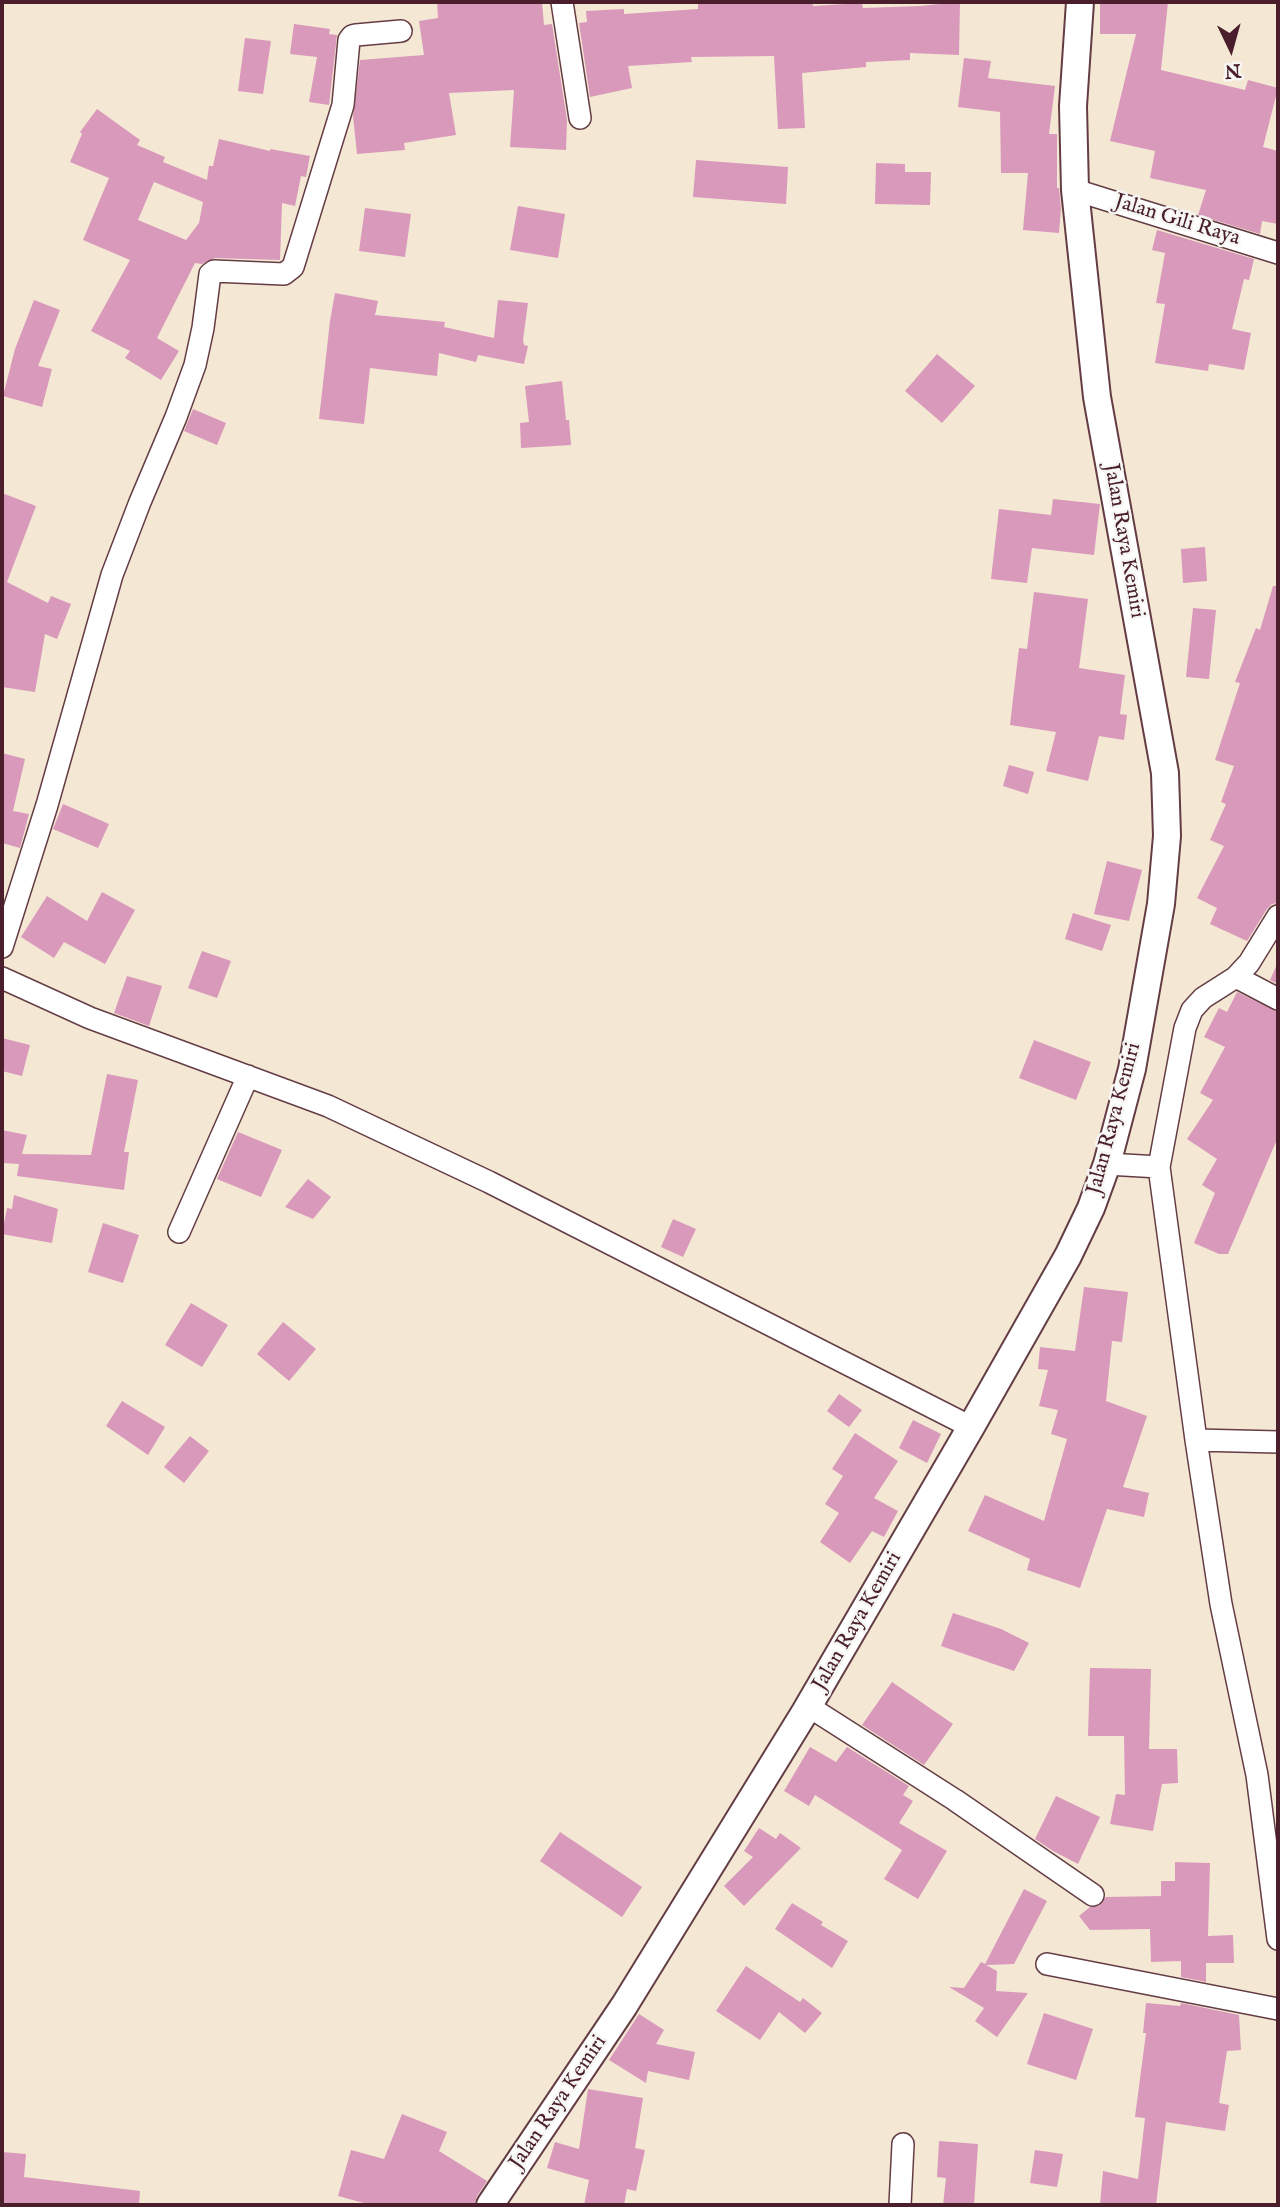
<!DOCTYPE html>
<style>
body{margin:0}
#map{position:relative;width:1280px;height:2207px;overflow:hidden;background:#f4e7d4;font-family:"IM FELL English",serif}
canvas{display:block}
.frame{position:absolute;inset:0;border:4px solid #4a1f2b;pointer-events:none}
.north{position:absolute;left:1196px;top:14px;width:70px;height:70px;-webkit-text-stroke:5px #f6f6f2;paint-order:stroke;rotate:175deg;font-size:19px;font-weight:700;line-height:28px;text-align:center;color:#4a1f2b}
.north::after{content:'';display:block;margin:auto;width:24px;height:32px;background:#4a1f2b;clip-path:polygon(50% 0,100% 100%,50% 72%,0 100%)}
</style>
<div id="map">
<canvas width="1280" height="2207"></canvas>
<div class="frame"></div>
<div class="north">N</div>
</div>
<script>
const ctx = document.querySelector('canvas').getContext('2d');
ctx.lineJoin = 'round';
function fill(path, color) { ctx.fillStyle = color; ctx.fill(path, 'evenodd'); }
function trace(path, color, width, dash) { ctx.strokeStyle = color; ctx.lineWidth = width; ctx.lineCap = dash ? 'butt' : 'round'; ctx.setLineDash(dash || []); ctx.stroke(path); }
function label(font, color, halo, rows, align = 'center') {
  ctx.font = font + ' "IM FELL English",serif'; ctx.lineWidth = 5; ctx.setLineDash([]); ctx.textBaseline = 'middle'; ctx.strokeStyle = halo; ctx.fillStyle = color; for (const [text, x, y, turn = 0] of rows) {
    ctx.save(); ctx.translate(x, y); ctx.rotate((+turn || 0) * Math.PI / 180); ctx.textAlign = isNaN(turn) ? turn : align; if (halo) ctx.strokeText(text, 0, 0); ctx.fillText(text, 0, 0); ctx.restore();
  }
}
const building = new Path2D(`
 M437,2h105l2,23 8,-1 15,96 -1,30 -56,-3 4,-57 -65,3 7,42 -52,8 1,7 -48,4 -4,-38 7,-56 64,-5 -5,-34 19,-3z
 M698,2h115v4l49,-3 1,5 57,-2 40,-4 -1,53 -49,-2v7l-44,2v5l-64,6 3,55 -27,1 -4,-73 -83,1 1,5 -64,4 4,22 -42,9 -11,-74 8,-1 -1,-11 38,-2v5l74,-5z
 M1100,2h68l-7,68 84,20 3,-10 30,8 -15,59 15,4v73l-16,-3 -2,13 -62,-19 8,-25 -56,-12 5,-27 -45,-10 26,-107h-36z
 M294,24l36,5 -1,5 8,1 -8,70 -20,-3 8,-45 -27,-3z
 M245,38l26,3 -8,53 -25,-3z
 M964,58l27,3 -3,17 67,8 -6,48h8v54h2l2,21 -2,24 -36,-3 5,-57h-27l-1,-61 -42,-5z
 M97,109l43,31 -3,5 28,12 -2,5 44,18 2,-14h4l6,-27 51,12v-2l40,7 -4,21 -5,-1 -6,30 -13,-3 -2,57 -65,-2 -13,6 -7,-1 -38,75 22,13 -18,29 -36,-22 5,-7 -39,-20 39,-71 -47,-20 26,-62 -39,-16 12,-28 -2,-2zM154,182l49,20 -4,21 -13,17 -48,-20z
 M696,160l92,7 -2,37 -93,-7z
 M876,163l29,1v8h26l-1,33 -55,-1z
 M518,206l47,8 -7,44 -48,-8z
 M365,208l46,6 -6,43 -46,-6z
 M1157,230l97,29 -5,21 -5,-1 -12,50 19,4 -7,37 -35,-6 -1,7 -53,-8 10,-59 -9,-1 9,-50 -13,-3z
 M335,293l43,8 -3,14 70,7 -1,5 50,11 4,-38 30,3 -5,37 1,5 4,1 -4,18 -46,-9 -2,7 -37,-9 -2,23 -67,-8 -6,56 -45,-5 11,-98z
 M34,300l26,10 -22,56 14,3 -10,38 -39,-11 12,-47z
 M937,354l38,32 -33,37 -37,-32z
 M562,381l4,39h3l2,25 -50,3 -1,-25 9,-1 -4,-36z
 M193,409l33,14 -9,22 -33,-14z
 M2,493l34,13 -29,76 41,21 3,-7 20,8 -14,35 -12,-5 -10,58 -33,-5z
 M1053,499l47,5 -6,51 -62,-7 -5,35 -36,-4 8,-70 52,6z
 M1205,547l2,34 -24,2 -2,-34z
 M1273,586h5v317l-6,1 -5,5 -20,32 -37,-17 7,-16 -20,-10 27,-52 -14,-6 16,-36 -5,-2 13,-36 -19,-6 25,-77 -5,-1 21,-54 4,2z
 M1034,592l54,7 -9,69 46,7 -5,39 7,1 -3,25 -25,-4 -11,45 -42,-10 10,-39 -46,-7 9,-77 8,1z
 M1193,608l23,2 -7,69 -23,-2z
 M2,753l23,6 -12,52 16,3 -9,34 -18,-5z
 M1009,765l25,7 -6,22 -25,-8z
 M63,804l46,20 -11,24 -45,-19z
 M1107,861l35,9 -13,51 -35,-7z
 M102,892l33,18 -30,54 -41,-22 -10,16 -33,-21 26,-41 40,25z
 M1073,913l38,12 -9,26 -37,-12z
 M202,951l29,10 -14,37 -29,-10z
 M1278,962v22l-8,-4z
 M127,976l35,10 -13,40 -35,-13z
 M1237,992l41,20v125l-50,117h-9l-25,-11 21,-50 -13,-8 15,-26 -30,-20 26,-39 -13,-7 25,-46 -21,-10 15,-29 8,4z
 M2,1038l28,7 -8,31 -20,-5z
 M1034,1040l57,22 -15,38 -57,-22z
 M107,1074l31,6 -14,72h5l-5,38 -107,-14 2,-12 -17,-1v-33l25,5 -5,19 69,1z
 M238,1132l44,18 -21,47 -44,-18z
 M308,1179l23,18 -18,22 -28,-12z
 M14,1195l44,14 -6,34 -50,-9 5,-26 5,1z
 M673,1219l23,10 -13,28 -22,-10z
 M103,1223l36,12 -16,48 -35,-11z
 M1084,1287l44,5 -6,50 -10,-1 -6,60 41,15 -24,71 26,6 -5,24 -37,-8 -27,79 -53,-18 3,-11 -62,-28 17,-36 59,26 23,-82 -16,-5 7,-24 -19,-4 9,-36 -10,-1 2,-22 35,4z
 M191,1303l37,22 -26,42 -37,-22z
 M283,1322l33,27 -27,32 -32,-27z
 M839,1394l23,16 -13,17 -22,-16z
 M122,1401l43,26 -17,28 -42,-29z
 M913,1420l28,14 -14,29 -28,-15z
 M855,1433l43,28 -24,37 24,13 -14,26 -12,-6 -22,32 -30,-21 19,-29 -14,-9 18,-28 -11,-7z
 M190,1436l19,15 -25,32 -20,-16z
 M953,1613l48,16 28,14 -15,28 -73,-25z
 M1090,1668l61,1 -2,80h28l1,34 -16,1 -9,47 -43,-7 6,-30 9,1 -1,-59h-36z
 M892,1682l61,42 -29,41 -62,-40z
 M810,1747l26,15 11,-15 62,39 -6,9 10,6 -14,22 48,28 -29,48 -34,-20 18,-29 -87,-55 -6,11 -25,-15z
 M1056,1796l44,21 -22,47 -25,-13 -18,-12z
 M759,1828l17,11 4,-6 21,15 -57,58 -20,-20 29,-29 -9,-6z
 M560,1832l82,55 -20,30 -82,-56z
 M1175,1862l35,1 -2,73 25,-1 1,28h-28v19l-25,-5v-16l-30,1 -1,-33 -60,1 -11,-14 11,-9 9,-1 7,-9 55,-1v-15h14z
 M1024,1889l23,12 -33,63 -28,1 11,6 -1,20 32,2 -31,44 -22,-16 9,-13 -35,-21 15,1 17,-26 4,2z
 M792,1903l31,19 -2,3 27,16 -16,27 -57,-39z
 M746,1966l54,36 3,-4 19,15 -17,20 -26,-21 -19,28 -44,-29z
 M1146,2003l34,3 1,-3 58,12 2,35 -14,1 -8,52 10,2 -4,26 -59,-9 -10,83h-56l3,-34 35,8 7,-61 -10,-1 11,-84h-3z
 M1044,2013l49,16 -17,51 -49,-16z
 M639,2014l25,16 -8,14 39,8 -6,28 -41,-9 -2,12 -37,-23z
 M588,2089l55,9 -8,50 10,2 -9,41 -9,-2 -3,16h-40l5,-25 -42,-12 8,-26 24,7z
 M402,2114l45,18 -8,19 48,30 -10,15 -3,9h-103l-33,-9 13,-46 33,9z
 M939,2141l39,3 -4,61h-31l3,-27 -9,-1z
 M1035,2150l28,4 -6,33 -27,-4z
 M2,2152l24,2 -2,23 116,14 -1,14h-137z`);
const minor = new Path2D(`
 M562,2l18,116
 M1075,190l203,63
 M1278,916l-29,47 -13,14 -33,21 -11,12 -7,18 -26,139 37,273 25,164 36,171 21,164
 M2,947l45,-142 65,-230 28,-73 36,-85 19,-52 8,-37 7,-54 4,-3 70,3 9,-7 50,-162 6,-65 3,-4 4,-1 45,-4
 M1236,977l42,22
 M2,978l88,40 238,88 161,76 482,245
 M1107,1164l52,3
 M179,1232l69,-156
 M1196,1440l82,2
 M808,1706l147,94 138,95
 M1047,1964l231,45
 M900,2205l3,-61`);
const tertiary = new Path2D(`
 M490,2205l134,-199 181,-294 166,-285 97,-171 23,-48 16,-44 25,-95 29,-165 6,-68 -2,-63 -68,-376 -22,-207 -2,-84 7,-104`);
const streetNames = [
 ["Jalan Gili Raya",1177,221,17],
 ["Jalan Raya Kemiri",1123,541,80],
 ["Jalan Raya Kemiri",1115,1119,-75],
 ["Jalan Raya Kemiri",858,1622,-60],
 ["Jalan Raya Kemiri",559,2103,-56]
];
fill(building, '#d999bb');
trace(minor, '#643d44', 24);
trace(tertiary, '#643d44', 30);
trace(minor, '#fff', 21);
trace(tertiary, '#fff', 26);
label('21px', '#4a1f2b', '#f6f6f2', streetNames);
</script>
